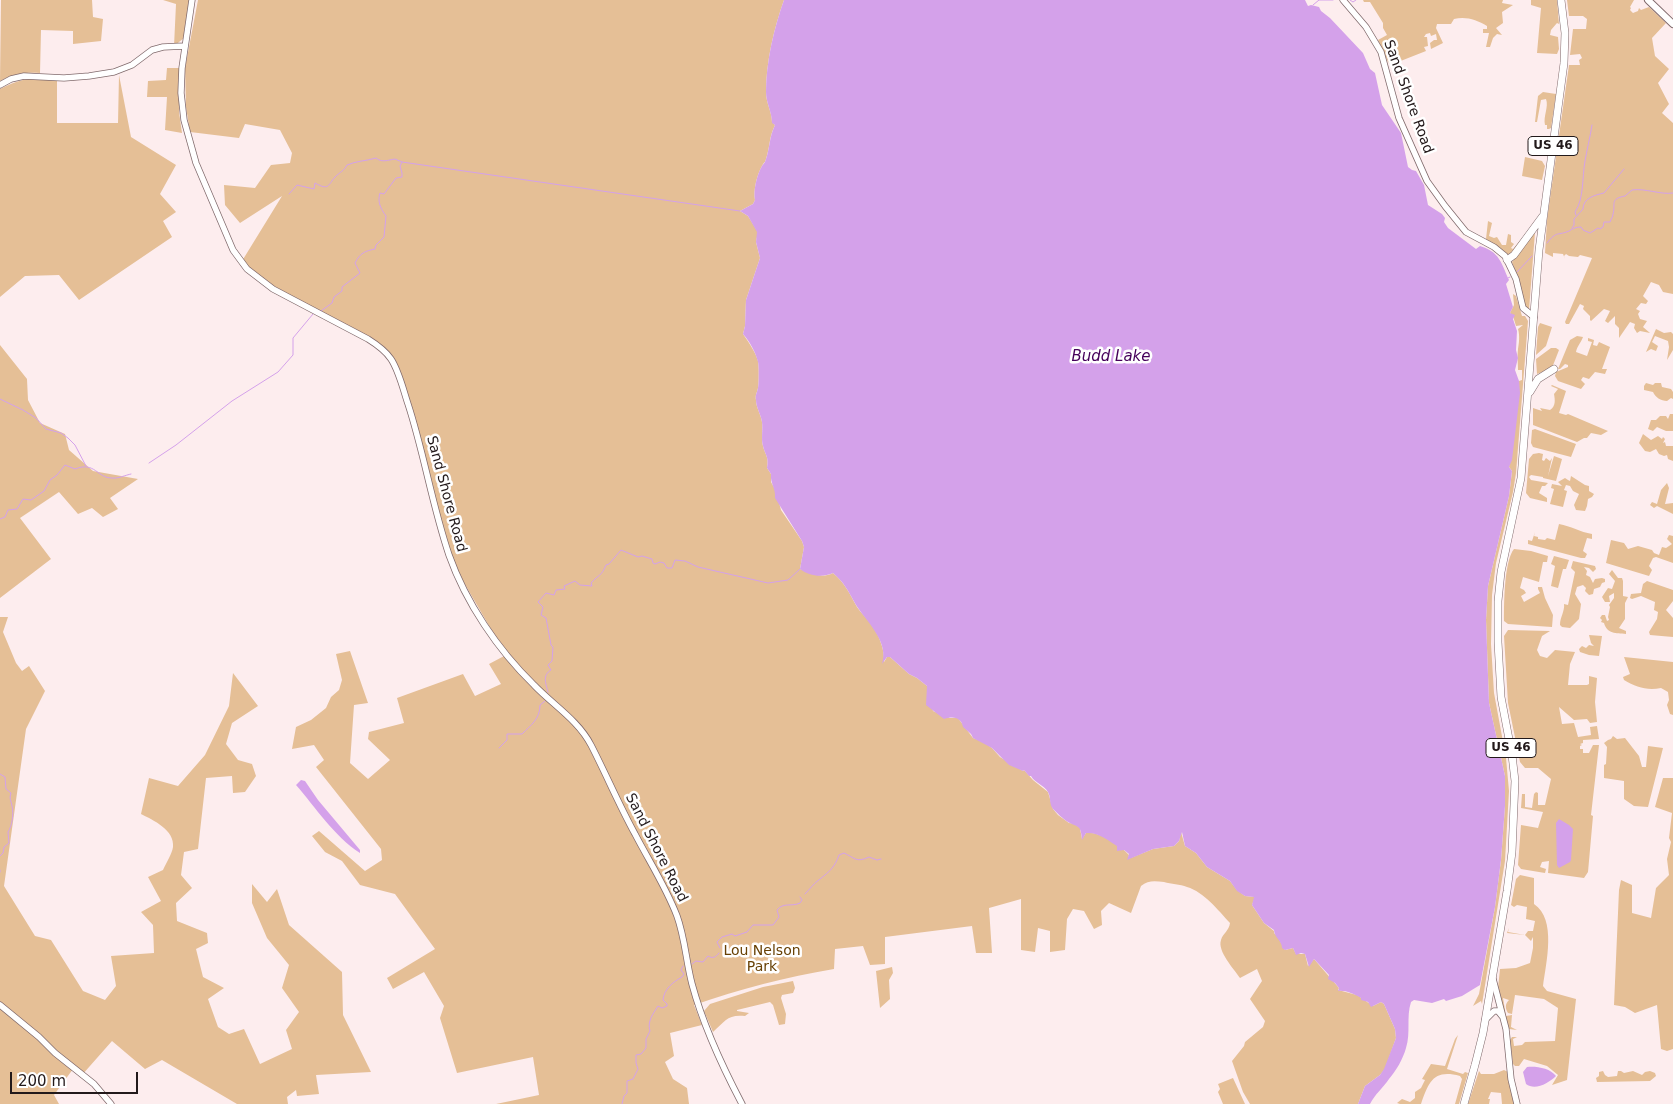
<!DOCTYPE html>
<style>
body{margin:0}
#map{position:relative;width:1673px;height:1104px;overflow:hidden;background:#fdedee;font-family:"DejaVu Sans",sans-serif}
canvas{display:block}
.scale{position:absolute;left:10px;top:1072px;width:128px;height:22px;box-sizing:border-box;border:2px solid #22191a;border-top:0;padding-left:6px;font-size:15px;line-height:18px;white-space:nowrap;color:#22191a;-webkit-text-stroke:4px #fff;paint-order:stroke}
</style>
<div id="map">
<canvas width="1673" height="1104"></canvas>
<div class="scale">200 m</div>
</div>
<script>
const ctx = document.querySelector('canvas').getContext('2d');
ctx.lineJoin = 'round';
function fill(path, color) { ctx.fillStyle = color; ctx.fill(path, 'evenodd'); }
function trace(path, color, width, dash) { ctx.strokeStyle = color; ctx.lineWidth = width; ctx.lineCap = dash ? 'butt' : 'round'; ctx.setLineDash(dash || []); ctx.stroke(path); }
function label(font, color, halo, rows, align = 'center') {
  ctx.font = font + ' "DejaVu Sans",sans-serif'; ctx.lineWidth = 5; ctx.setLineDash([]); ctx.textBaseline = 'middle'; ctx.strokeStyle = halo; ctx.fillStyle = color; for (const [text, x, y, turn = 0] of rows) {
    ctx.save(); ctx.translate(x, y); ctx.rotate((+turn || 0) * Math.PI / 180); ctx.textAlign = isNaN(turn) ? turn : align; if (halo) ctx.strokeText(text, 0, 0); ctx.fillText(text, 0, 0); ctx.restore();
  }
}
const green = new Path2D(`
 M1,0h91l1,17 10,2 -2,22 -28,3v-13l-32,-1 -1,43c-15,-1 -27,1 -40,8z
 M163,0h27l-6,38 -10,8 2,-42z
 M198,0h586c-10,28 -18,62 -18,92 0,11 6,20 6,30l3,3c-6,12 -5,22 -9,34 -1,4 -2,3 -4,7 -5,8 -9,25 -7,34l-2,4 -13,7 8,5 10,16 -2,10 4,16 -14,42 -1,26 -2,8c6,9 12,17 15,27 1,4 1,24 0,27 -1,5 -3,7 -2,12 0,7 5,15 6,22 1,7 -1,18 1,24 2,9 6,10 4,22l4,6v8l5,9 5,19 21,31 2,6 -4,22c11,4 21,10 33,4 13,11 16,20 24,34 4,6 9,10 13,15 8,11 15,27 14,40l3,-5h3l19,17 8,4 10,8 6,25 16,7h9l15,20 9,3 10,7 8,9 23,14 1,-1 9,10 15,12 5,17 5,6 11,8 8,1 3,4 2,11 4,-6c13,-2 34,12 43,22l-1,4 25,-10 21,-3 5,-5 2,-9 4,14 11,7 11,14 23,14 7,9 8,6 10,1 -3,8 12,18 10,8v2l4,4 7,13 8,-2 3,6h9l3,12 6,-7 25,29 -1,2 19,5 16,11 8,-4 3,2 11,25 1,9 -11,31 -5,6 -15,11 -7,18h-108l-7,-12 -11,-31 12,-15 1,-4 18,-15 2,-6 -15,-22 12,-18 -5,-12 -17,9c-6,-9 -23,-27 -19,-38 2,-7 8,-9 9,-17 -12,-13 -26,-31 -43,-36 -7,-3 -16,-3 -23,-5 -9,-1 -16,-2 -23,4l-10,27 -22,-10 -8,8 1,14 -8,4 -10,-18 -11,-2 -6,10 -2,31 -15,2v-21l-12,-3 -3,24 -14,-2v-51l-32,9 3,45h-16l-4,-27 -87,11v27l-15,1 -7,-19 -28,3 -1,20c-48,8 -94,20 -140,36l8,20 -32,8 4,23 -9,6 8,17 14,9 2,16h-193l43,-9 -6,-38 -76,16 -17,-55 4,-12 -20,-34 -31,17 -6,-11 48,-29 -40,-55 -35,-9 -18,-24 -17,-9 -13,-16 7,-5 46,40 17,-11 -1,-11 -65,-82 8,-7 -10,-15 -22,4 4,-22 15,-7 15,-12 5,-11 8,-7 3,-10 -6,-26 14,-3 18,52 -14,2 -4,58 18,16 22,-19 -22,-21 1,-7 35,-9 -7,-25 66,-24 12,22 26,-12 -12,-20 17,-9 -54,-93 -59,-201 -22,-20 -103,-56 -26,-24 40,-65 -42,27 -15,-18 -1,-20 31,3 16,-23 19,-2 2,-10 -12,-23 -35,-6 -6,14 -49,-6 -4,-25 -1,-39z
 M1363,0h140l-1,3 11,2 -11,7 1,11 -7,5 6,7 -5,-1 -4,4 -3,9h-4l3,-14h-6v-4h4v-3c-10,-6 -21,-10 -33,-7l-3,5h-14l-1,4 7,15 -12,6 -1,-6 4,-3h3l-1,-6 -5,2 -1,-3 -4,1 -2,3h3l1,9 -4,1 2,4 -33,13 -5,-2 -10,-22 9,-5 -4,-7v-5l-13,-21h-6z
 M1531,0h26l2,24 -2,-1 -6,7 -1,5 8,2 1,12 -2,5 -20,-1 4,-45 -10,-3z
 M1567,0h67l-4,7 1,1 -1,2 3,3 5,-2 1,-3 2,2 8,-3 17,16 -14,15 3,18 14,13 -11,14 11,21 -7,9 11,10v171l-10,-2 -4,-7 -8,-3 -8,14 5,5 -2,3 -5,-1 -5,6 4,2 -2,3 2,5 7,2 -4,6 7,6 -10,-2 -3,2 -3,-5 1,-4 -5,-2 -11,16v-10l-4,-4v-8l-7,7 -3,-2 5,-10 -6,-2 -13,12 -1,-1v-4l-7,-7 1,-3 -4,-2 -11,20h-3l-1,-2 27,-64 -12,-3 -2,2 -9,-1 -3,-2 -2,2 1,3 -2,-5 -10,-1v4l-8,-4 2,-33 22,-155h11l-1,-5 3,-2 -2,-4 -10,1 3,-26h13l1,-10 -4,-3h-14z
 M167,68h12v44l3,21 -17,-3 2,-33h-20l1,-16 18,-1z
 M119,75l12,62 45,28 -16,29 16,18 -13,9 9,16 -93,63 -20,-25 -34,1 -25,21v-208c21,-11 34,-12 57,-11v45h61z
 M1543,92l13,2 -5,34 -2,1h-2v-4h-2c-2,-9 4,-18 1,-26l-5,1 -4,22h-2l3,-26z
 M1525,157l17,4 3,5 -3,14 -20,-4z
 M1488,221l4,2 -3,13 5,2 3,-1 5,8h4l2,-11 3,1v7l3,2 -3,4 2,1 10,-12 -11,17h-5l-21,-15z
 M1535,232l-6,78 -5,-6 -4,-20 -8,-22z
 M1513,294l3,2 6,20h3l3,5 -12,152 -3,19 -17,71 -4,32 -1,49 3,49 12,65 3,33 -4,70 -23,143 -1,-3 -8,5 6,-12 16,-87 6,-47 4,-54v-30l-16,-73 -3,-83 2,-34 21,-90 3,-25 -3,-4 10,-86 3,-1v-10h-4c0,-7 -1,-14 0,-21 1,-6 2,-13 0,-20l5,-4 -7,1 -3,-10 -3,-3 4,-8z
 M1540,323l12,4 -6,19 -10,9 2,-28z
 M1656,329l8,4 7,-1 2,2v16l-6,10 2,-13 -1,-6 -13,-5 -3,6 6,4 -2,5 -5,-2 -5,3z
 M1577,336l6,1c-2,6 -6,9 -7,15l11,4 5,-14 -4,-1v-3l6,2 -1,5 4,1 2,-4 11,5 -8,22h5l-2,5 -10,-2 -6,7 -6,-2 -2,3 4,4 -4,5 -23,-8 -3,-5 1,-4 12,-5v-2l-3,-1 -5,5h-2l12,-29z
 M0,345l27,34 1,21 12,23 25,11 4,16 24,21 45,8 -28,19 8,11 -15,8 -11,-9 -14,6 -19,-22 -39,26 31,41 -51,39z
 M1551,348h5l3,2 -7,18 -15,6 -1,-15z
 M1646,383l7,2 2,-2h6l1,4 9,2 2,3v7l-2,-1 -4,3c-6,0 -12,-4 -14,-9l-9,-2v-4z
 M1552,385l14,6 -7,22 7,2 2,-1 40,17 -7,4 -10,-2 -4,5h-3l-7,4 -44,-17v-17l9,3 -2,-3 10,2c6,-4 5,-10 4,-16l4,-5 -7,-3z
 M1670,414h3v17h-7l-9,-4 -4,4 -5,-2 3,-9h5l4,-4h6l2,3z
 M1535,429l41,15 -5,13 -38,-10 -2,-4 1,-13z
 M1643,434l8,6 7,-4 4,3 1,-2 2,2 -2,4 2,-1 1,4h7v15l-5,-2 -1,-4 -3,1 -5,-2 -3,-5 -6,3 -5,-1 -6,-8z
 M1539,453l4,1 -1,6 2,1 2,-3 4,3 2,-3 -4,18 6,-20 8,3 -6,22 -13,-3v-1l-12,-2 -2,2 2,3 17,3 -3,3h-3l-3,7 8,5v4l-17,-4 -4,-5 3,-34 4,-5z
 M1571,476l14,9 4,1v5l5,3 -2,3 -4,2 -1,7 -2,5 -9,-1 -2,-5 5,-11 -6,-3 -3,-5 -4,-1 -2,5 3,1 -4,16 -13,-3 4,-15 -3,-1 1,-4 10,2 -4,-4 7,-4 3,2 2,1z
 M1667,483l2,5 -4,16 8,-1v11l-16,-8 -3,2 -4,-3 2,-3 5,2 4,-14z
 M1559,524c12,2 21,8 33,10v5l-5,-1 -4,13 4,3 -2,4h-4l-53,-14v-4l4,1 3,-9 -1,4 4,1v2l7,1 2,-2 8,2z
 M1669,535l4,1v27l-17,-6 -3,1 -4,8 3,4 -3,6 -43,-13 5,-23 13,3 4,6 10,-3 14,4 2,3 5,2 3,-8 4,1 6,-4 -5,-5z
 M1514,549l17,2 17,5 -1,6h-4l-4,20 -16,-5 -3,11 4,2 2,3 -5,3 3,6 16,-9 -2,-4v-2h4l3,11 8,17 -1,12 -44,-3 -4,-3c0,-16 0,-60 10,-72z
 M1554,556l15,4 -3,9h-3l-5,19 -7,-2 4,-20 -4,-2z
 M1573,561l22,5 1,3 -3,3 -4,-4 -5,-1 3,4 -1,4 4,2 3,6 2,-4 7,-1 3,1v3l-3,1 -2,4 -6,2 -1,5 -4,1 -4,-4 1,-3 -3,-3 -6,2 -2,7 6,10 -2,15 -9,9 -8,-1 -2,-2c0,-8 5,-14 4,-21l4,1 7,-33 -4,-4z
 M1612,570l6,8h4l1,3v15l5,1 -3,6v16l-6,9 7,3v3c-10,-1 -19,0 -22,-11l-3,-1 1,-2 -2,-2 2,-3h3l2,6 2,-1 -1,-3 2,-10 -1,-2 5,-7v-5l-5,3 1,6h-5l-3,-5 6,-9 4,1 3,-8 -6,-7z
 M1647,581l26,9v11l-7,9 7,8v19l-23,-2 -1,-3 8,-13 1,-7 -4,-2 1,-8 -14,-6 -9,3 -2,-1 1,-4 10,-1 2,-9z
 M0,617h8l-5,15 13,31 6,8 7,-5 16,25 -19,38 -22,157 31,50 16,4 32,51 22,9 11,-14 -5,-30 43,-3 -1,-28 -12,-13 20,-11 -13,-24 15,-7c3,-7 9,-16 10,-23 2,-17 -20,-27 -32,-33l8,-36 29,8 27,-31 24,-49 4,-33 25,33 -26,17 -6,21 12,16 14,4 4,12 -11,16 -12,1 -1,-17 -26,2 -8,71 -14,3 -3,23 11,13 -16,15 1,18 30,12 1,10 -12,6 7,28 21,11 -16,11 10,28 11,7 15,-5 16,35 32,-15 -6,-19 13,-18 -17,-24 7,-23 -22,-27 -15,-35v-19l15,18 10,-13 12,36 53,47 1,43 28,57 -55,3 3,19 -22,2 -1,-6 -9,7 1,7h-51l-75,-44 -17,9 -33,-28 -30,34 -9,-6 -19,26 5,9h-59z
 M1508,630l42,1 -8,5 -5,14 3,6 7,2 8,-8 20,2 -5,12 -2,21h19l2,-1v-8l8,2 -2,24 2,20 -7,1 -3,-4 -13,1 -15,-13 3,17 12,-1 4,14 13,-2 -1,-8 7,-1 2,13 -16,1v3l-3,1 2,1 -2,1v3h3v4h6l4,-8h6l-8,70 2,1 -5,56 -4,6 -36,-5 1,-12 -7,1 -2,5 6,2 -1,4 -24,-4 -3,-4 3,-40 17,3 5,-16 -22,-4 1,-14h3v13l7,1 2,-14 2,-2 2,1v12h7l6,-26 -13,-11h-13l-5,-6 -12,-59 -4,-67z
 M1589,635l13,1 -3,20 -10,-1 -9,-3 -1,-3 3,-3 4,2 3,-3 5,1 -3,-3z
 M1624,657l49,5v53l-3,-1 -3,-9 2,-5 -1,-8 -7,-4c-14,3 -25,-1 -37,-8l-1,-3 7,-3z
 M1613,736l4,3 8,-1 14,18 3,11h4l2,-21 15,2 -15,59 -14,-1 -10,-7v-18l-20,-3v-13l2,-1 1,-17 -3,-4 4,-3 3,-1z
 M1663,778h10v271l-6,2 -6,-2 -4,-44 -22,8 -10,-6 -11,-2 5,-115 2,-10 11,5v28l19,5 5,-30 13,-13 -2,-16 4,-17 -2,-4 3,-25 -17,-6z
 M1520,875l14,3v26c23,15 12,59 9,82l4,5 29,8 -9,81 -15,5 6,-10 -11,-9 -23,-7 -5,7h-4l-2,-2 -3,-24 2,-3h5l-4,2 1,7 8,-1 3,-3 30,-1 3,-33 -14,-9 -29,-4 -3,19 -4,-1c-3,-5 -3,-9 1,-13l-6,-2 3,18 6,-1 -1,12 6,3 -8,-1 -11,-41 2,-19 16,-1 14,-5 3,-15v-11l-2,4 -6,-6 -18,-2 2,-5 -1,4 17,3 3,-4h5l2,-10 -9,-2 1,-12 -10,-2 -3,2 -3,-2 5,-26z
 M892,967l1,6 -4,7 1,19 -10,9 -4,-37z
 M793,981l2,7 -2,5 -11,2 -1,3 5,16 -1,10 -6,1 -6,-20 -3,-3 -33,8v1l12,2 -4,3c-17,-2 -20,5 -32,16l-9,-21 6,-7 53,-17z
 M1458,1035l-11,34 16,5 2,-2 3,1 -9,31h-4l7,-25 -2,-3c-26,-7 -31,5 -39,28h-21l-3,-1 5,-4 8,3 5,-4v-6l6,-4 4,-8 -3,-1 9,-15 14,2 10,-27z
 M1504,1070l4,2 6,32h-12l-1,-11 -10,-1 -3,7h2l-1,5h-21l11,-33 2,3h13z
 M1603,1071l2,4 3,2 9,-1 1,-5h3l3,2 9,-2 9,4 3,-3 5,-1 5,2 1,3 -6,5 -53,1 -1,-4 3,-2v-4z
 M1233,1078l12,26h-22l-5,-12 2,-3 -2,-5z`);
const water = new Path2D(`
 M784,0h521l3,6 3,-1 8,2 2,4 9,7 33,35 7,16 5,4 7,32 19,28 7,34 4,3 4,1 8,14 4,20 14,9 3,4 -1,4 4,6 28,21 4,-3c20,6 21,17 29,34l-3,4 7,23 -3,6 5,2 -2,4 4,12 -1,19 2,8 -3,12 4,11 1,12 -8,67 -3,7 3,4 -3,25 -21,90 -2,34 3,83 16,73v30l-4,54 -6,47 -15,78 -18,11 -16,5 -2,-2 -12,4 -18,-3 -3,2c-5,15 0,31 -5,46 -3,11 -10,23 -17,31 -6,9 -14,15 -19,25h-12l7,-18 15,-11 4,-6 12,-31 -1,-9 -11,-25 -3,-2 -10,5 -3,-5 -7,-2v-2c-7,-4 -16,-8 -23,-7l1,-3 -4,-5 -7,-4 1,-4 -15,-16 -5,8 -4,-13 -4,-1 -5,2 -3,-7 -8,2 -3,-2c0,-7 -8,-11 -8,-18l-10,-7 -12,-18 2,-8 -9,-1 -8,-5 -7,-10 -23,-14 -11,-14 -11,-7 -3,-14 -3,9 -5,5 -21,3 -26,11 2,-6 -5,-4 -7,1v-5c-9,-6 -19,-14 -31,-13l-4,7c-1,-16 -4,-12 -14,-18 -5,-3 -11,-9 -15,-13 -4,-5 -2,-12 -5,-17 -4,-7 -13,-9 -17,-16h-2l-5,-6 -1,1 -14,-6 -17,-17 -19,-10 -2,-4 -8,-7c-2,-10 -10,-11 -19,-8l-18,-14 1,-19 -10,-8 -8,-4 -19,-17h-3l-5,7c7,-21 -13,-40 -24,-56 -9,-14 -11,-23 -25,-35 -11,5 -24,3 -33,-4l4,-22 -2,-6 -27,-43c1,-10 -5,-14 -4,-24l-4,-6c2,-12 -2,-13 -4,-22 -2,-6 0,-17 -1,-24 -1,-7 -6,-15 -6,-22 -1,-5 1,-7 2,-12 1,-3 1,-23 0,-26 -3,-11 -8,-20 -15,-28l2,-8 1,-26 14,-42 -4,-16 1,-10 -9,-16 -8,-5 13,-7 2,-4c-2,-9 2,-26 7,-34 2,-3 3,-3 4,-7 4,-12 3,-21 9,-34l-3,-2c0,-11 -6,-20 -6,-31 0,-30 8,-64 18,-92z
 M301,780l4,1 13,19 42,50v3c-26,-17 -44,-45 -64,-68z
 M1559,819l10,6 4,4 -2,31 -1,2 -11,6 -2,-3 -1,-42z
 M1527,1067c9,-1 23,1 29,9 -7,7 -21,15 -30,8l-3,-12z`);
const stream = new Path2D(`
 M1350,0l3,2 3,-2
 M1313,5l6,-5h14
 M289,194l8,-9 17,4 1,-6c14,8 13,2 20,-6 5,-5 9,-6 12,-12 9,-4 19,-4 29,-7 6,5 12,2 19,1l7,3 338,49
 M1576,215l-1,-3c9,-13 7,-34 10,-51 2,-12 5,-23 7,-36
 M1572,228l2,-3v-6l9,-10c0,-11 12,-14 21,-16l20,-24
 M1547,243c10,-13 11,-7 22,-12 5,-3 7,-4 12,-4l2,3 7,3 8,-5 2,1 3,-2 1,-5h6c1,-3 3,-5 3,-8 3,-10 -4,-15 12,-18l7,-6c14,-2 28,5 41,3
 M1517,272l15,-16
 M1508,278l2,-1
 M321,311l11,-8 2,-6 8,-6v-4l18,-14 -5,-10c5,-10 10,-12 20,-14l1,-4 8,-8 2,-21c-5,-7 -9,-14 -6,-23l4,1 12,-16 6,-1v-4l-2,-7 2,-4
 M0,399l23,11 13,8 10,11 15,4 7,5 7,7 11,21
 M149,463l27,-18 56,-44 46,-29 15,-17v-17l20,-24
 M0,519l5,-2 3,-7 9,-1 6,-10 8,1 13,-9 6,-11 7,-5 8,-10 10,4c20,-8 22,9 37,9 5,1 14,-3 19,-4
 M548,692c-2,-8 -6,-17 3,-22l-3,-5 4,-4 1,-14 -2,-2 -5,-27 -5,-3 2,-8 -5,-5 8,-9 8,2 2,-5 9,-1 -1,-3 11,-5 5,4 12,1 -1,-3c8,-9 10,-6 15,-18l3,-1 12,-14 17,7 4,-1 10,3 1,4 2,1 5,-2 4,1 3,5h5l3,-8 10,1 13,6 70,16 20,-3 12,-11
 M499,748l8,-8v-6h15c9,-9 18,-15 18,-29l5,-4
 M0,774l5,3 1,12 5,4c-2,6 0,7 1,13 2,8 0,20 -4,26l1,11 -5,4 -1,6 -3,3
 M0,870v2
 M805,894c5,-5 9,-11 15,-15 9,-7 15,-12 19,-24l5,-2c11,5 12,10 25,4l8,3 4,-1
 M720,948l-3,-6 5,-5 10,-3 3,2 12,-4 6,-7h20l6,-8 -2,-7c6,-8 15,-3 23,-7l2,-3 -2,-3
 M692,964l4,-3 7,1 5,-6c5,3 8,1 11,-3
 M622,1104l2,-8 3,-3v-12l6,-2 5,-10 -2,-6v-8l5,-1 5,-6v-9l4,-8c-3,-10 3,-17 8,-25l4,2 5,-2v-2l-4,-4c1,-11 10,-18 19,-23l2,-3 -3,-4 2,-4`);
const tertiary = new Path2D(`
 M192,0l-10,68 -1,25 3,27 12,43 37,87 14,19 26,20 95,50c8,5 17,11 23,20 8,12 12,30 17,45 16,49 24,101 41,151 17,48 49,95 85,130 19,20 44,35 57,60 15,29 28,60 44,89 14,27 31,53 42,82 8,22 9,45 15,68 11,41 30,82 50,120
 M1343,0l23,27 15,25 18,66 28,63 18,25 21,26 28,15 11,9 11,23 7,29 11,9
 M0,85l11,-6 13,-3 40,2 25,-2 25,-4 18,-7 20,-15 11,-3 21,-1
 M1493,979l13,50 5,50 6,25
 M0,1005l39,32 16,16 39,31 17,20
 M1485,1020l9,-9h4l4,5`);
const secondary = new Path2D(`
 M1648,0l25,24`);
const primary = new Path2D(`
 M1507,260l7,-5 28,-38
 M1530,392l8,-13 16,-10
 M1464,1104l11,-39 8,-32 24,-142 5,-39 3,-71 -3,-26 -11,-58 -3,-55v-41l3,-29 20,-94 18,-228 25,-187 1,-30 -4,-33`);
const shields = [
 [1553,146,50],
 [1511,748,50]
];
const shieldNames = [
 ["US 46",1553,146],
 ["US 46",1511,748]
];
const streetNames = [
 ["Sand Shore Road",1408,97,70],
 ["Sand Shore Road",446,494,75],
 ["Sand Shore Road",656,848,63]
];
const parkNames = [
 ["Lou Nelson",762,951],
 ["Park",762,967]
];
const waterNames = [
 ["Budd Lake",1111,357]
];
fill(green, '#e5bf96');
fill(water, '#d4a1ea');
trace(stream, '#d4a1ea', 1);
trace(tertiary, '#806a6c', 7);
trace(secondary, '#806a6c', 8);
trace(primary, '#806a6c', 8);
trace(tertiary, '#fff', 5.5);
trace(secondary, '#fff', 6);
trace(primary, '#fff', 7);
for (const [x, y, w] of shields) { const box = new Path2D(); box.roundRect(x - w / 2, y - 9.5, w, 19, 4); ctx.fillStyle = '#fff'; ctx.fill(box); trace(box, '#22191a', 1); }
label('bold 12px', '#22191a', null, shieldNames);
label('14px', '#22191a', '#fff', streetNames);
label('14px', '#684105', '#fff', parkNames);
label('italic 15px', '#45005a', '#fff', waterNames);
</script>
